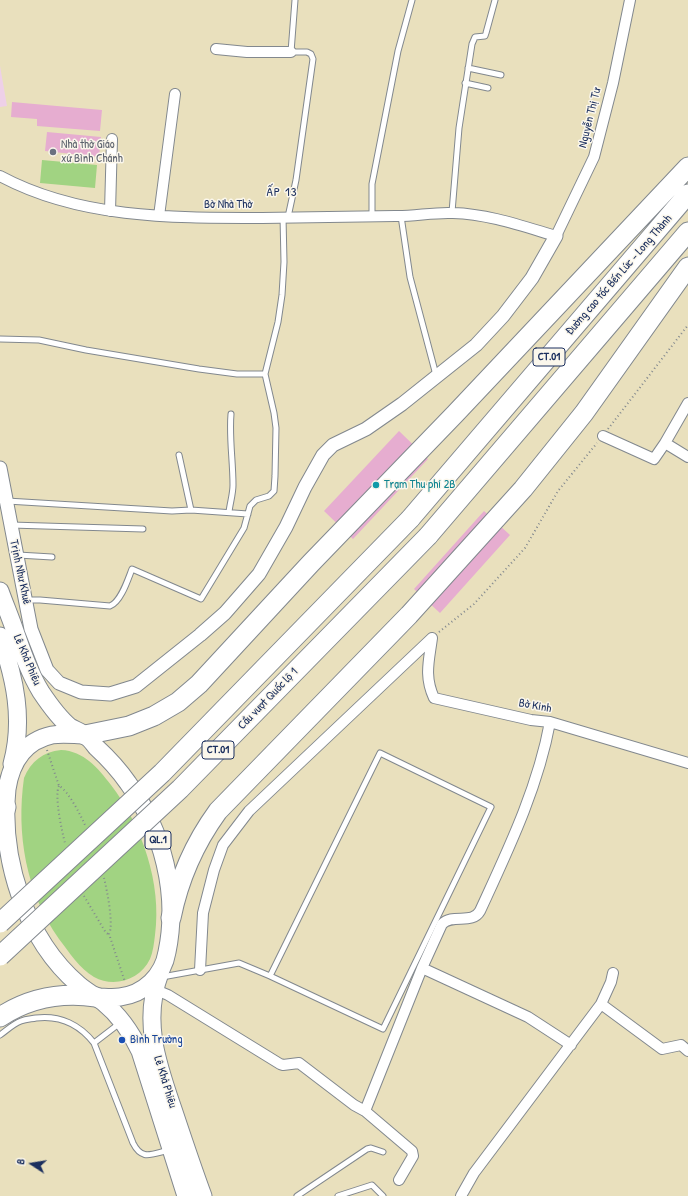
<!DOCTYPE html>
<meta charset="utf-8">
<style>
body{margin:0}
#map{position:relative;width:688px;height:1196px;overflow:hidden;background:#e9e0bd;font-family:"Patrick Hand",sans-serif}
canvas{display:block}
.north{position:absolute;left:12px;top:1144px;width:40px;height:40px;-webkit-text-stroke:3px #fbf7ec;paint-order:stroke;rotate:282deg;font-size:11px;font-weight:700;line-height:16px;text-align:center;color:#1b2f5e}
.north::after{content:'';display:block;margin:auto;width:14px;height:18px;background:#1b2f5e;clip-path:polygon(50% 0,100% 100%,50% 72%,0 100%)}
</style>
<div id="map">
<canvas width="688" height="1196"></canvas>
<div class="north">B</div>
</div>
<script>
const ctx = document.querySelector('canvas').getContext('2d');
ctx.lineJoin = 'round';
function fill(path, color) { ctx.fillStyle = color; ctx.fill(path, 'evenodd'); }
function trace(path, color, width, dash) { ctx.strokeStyle = color; ctx.lineWidth = width; ctx.lineCap = dash ? 'butt' : 'round'; ctx.setLineDash(dash || []); ctx.stroke(path); }
function label(font, color, halo, rows, align = 'center') {
  ctx.font = font + ' "Patrick Hand",sans-serif'; ctx.lineWidth = 3; ctx.setLineDash([]); ctx.textBaseline = 'middle'; ctx.strokeStyle = halo; ctx.fillStyle = color; for (const [text, x, y, turn = 0] of rows) {
    ctx.save(); ctx.translate(x, y); ctx.rotate((+turn || 0) * Math.PI / 180); ctx.textAlign = isNaN(turn) ? turn : align; if (halo) ctx.strokeText(text, 0, 0); ctx.fillText(text, 0, 0); ctx.restore();
  }
}
const built = new Path2D(`
 M0,66l7,40 -7,1z`);
const green = new Path2D(`
 M42,160l55,5 -2,23 -55,-5z
 M61,750c23,1 37,18 50,35 31,41 51,98 44,150 -1,8 -2,17 -5,24 -10,21 -36,29 -56,18 -14,-8 -25,-25 -35,-38 -33,-47 -43,-105 -35,-161 7,-17 19,-26 37,-28z`);
const building = new Path2D(`
 M12,102l90,8 -2,21 -63,-5v-7l-26,-2z
 M47,132l54,5 -2,20 -54,-6z
 M399,431l29,28 -75,80 -29,-28z
 M484,511l26,24 -70,78 -26,-24z`);
const path = new Path2D(`
 M608,429l80,-104
 M439,632l35,-28 51,-56 33,-57 39,-48
 M47,750l12,36c9,4 22,30 26,39
 M59,786c-5,9 3,46 6,57
 M104,878c3,12 10,47 5,56l16,48
 M84,896l22,37 2,1`);
const service = new Path2D(`
 M468,68l33,7
 M465,83l23,5
 M452,212l7,-84 13,-84 3,-7 10,-1 1,-3 9,-33
 M401,216l9,61 26,98
 M288,217l8,-37 17,-121 -2,-5 -4,-2h-16l4,-52
 M372,217v-33l26,-133 14,-51
 M0,339l39,1 47,10 113,19 38,5h28
 M7,501l165,10 19,-1 -12,-55
 M191,510l57,4
 M229,512c1,-9 4,-18 4,-27 0,-24 -4,-48 -2,-71
 M11,525l132,4
 M18,555l34,2
 M26,600h14l70,6c11,-4 18,-27 22,-37l69,30 43,-71 6,-22 6,-6 13,-4 5,-5 1,-15 1,-48 -2,-15 -9,-39 13,-52 4,-27 2,-33 -1,-45
 M162,977l77,-14 31,13 113,53 108,-222 -111,-54 -110,223
 M0,1035c7,-5 13,-11 21,-14 5,-2 10,-2 15,-3 24,-3 44,7 58,25l39,100c9,18 18,11 36,7
 M94,1043l26,-20
 M297,1196l70,-47 4,-1 12,4
 M338,1196l34,-11 11,11`);
const minor = new Path2D(`
 M216,49l31,3h44
 M0,176c80,43 174,42 262,42 46,-1 91,-1 136,-2 18,0 37,-4 55,-3 35,1 69,13 103,23l38,-79 19,-74 17,-83
 M110,211l2,-72
 M159,216l16,-122
 M688,403l-23,40 23,14
 M603,436l51,23 11,-16
 M432,638c-3,23 -8,38 2,60l97,22 19,2 138,41
 M422,968l106,49 43,28
 M200,970l3,-57 11,-43 9,-25 26,-34 183,-173
 M156,990l12,5 112,69 3,1 16,-2 55,42 11,6 57,-143 20,-44c11,-11 30,1 38,-13 28,-61 58,-123 70,-189
 M601,1004l61,45 19,-4 7,6
 M365,1111l47,40 1,5 -14,24
 M461,1196l13,-23 127,-169 10,-22 2,-9`);
const tertiary = new Path2D(`
 M0,468l31,161 16,41 12,13 22,9 29,2 26,-8 64,-51 25,-22 34,-39 27,-47 19,-40 18,-32 10,-10 33,-16 36,-25 74,-59 27,-29 29,-38 24,-42`);
const trunk = new Path2D(`
 M0,591c5,14 11,28 16,43 7,20 14,40 25,58 8,12 18,26 29,35 5,3 12,5 16,9 4,3 7,7 10,11 12,11 23,23 32,36 35,48 51,111 39,169 -4,24 -23,42 -47,45 -8,1 -16,0 -24,0
 M0,636c15,42 24,84 12,128
 M85,735c-10,0 -22,-2 -33,0 -28,6 -41,28 -45,54 -7,69 18,150 72,196 7,6 16,11 24,17 16,13 28,30 37,49l46,145
 M160,973c-19,50 -1,95 15,142 9,27 18,54 28,81`);
const motorway = new Path2D(`
 M410,519l278,-325
 M428,536l260,-304
 M85,735l44,-9 25,-10 24,-14 21,-18 112,-121 144,-149 233,-247
 M0,829l6,-22
 M171,918c8,-40 23,-74 47,-107l191,-196 114,-126 61,-76 104,-146
 M0,1017c29,-19 62,-25 96,-20`);
const motorwayBridge = new Path2D(`
 M0,923l162,-150 248,-254
 M0,956l180,-167 248,-253`);
const markers = [
 [53,152,4,"#6b7280"],
 [376,485,4,"#0f9aa8"],
 [122,1040,4,"#1a4fb4"]
];
const shields = [
 [549,357,32],
 [218,750,32],
 [158,840,26]
];
const shieldNames = [
 ["CT.01",549,357],
 ["CT.01",218,750],
 ["QL.1",158,840]
];
const streetNames = [
 ["Nguyễn Thị Tư",590,118,-76],
 ["Bờ Nhà Thờ",228,205],
 ["Đường cao tốc Bến Lức - Long Thành",619,275,-49],
 ["Trịnh Như Khuê",20,572,78],
 ["Lê Khả Phiêu",27,660,67],
 ["Cầu vượt Quốc lộ 1",268,699,-46],
 ["Bờ Kinh",535,706,10],
 ["Lê Khả Phiêu",165,1082,73]
];
const worshipNames = [
 ["Nhà thờ Giáo",61,145],
 ["xứ Bình Chánh",61,159]
];
const cultureNames = [
 ["Trạm Thu phí 2B",384,485]
];
const transitNames = [
 ["Bình Trường",130,1040]
];
const neighbourhoodNames = [
 ["ẤP 13",282,193]
];
fill(built, '#eed0e8');
fill(green, '#a1d382');
fill(building, '#e6add0');
trace(service, '#82888e', 7);
trace(minor, '#82888e', 12);
trace(tertiary, '#82888e', 15);
trace(trunk, '#82888e', 19);
trace(motorway, '#82888e', 21);
trace(path, '#82888e', 2, [1, 3]);
trace(service, '#fff', 5);
trace(minor, '#fff', 10);
trace(tertiary, '#fff', 13);
trace(trunk, '#fff', 17);
trace(motorway, '#fff', 19);
trace(motorwayBridge, '#82888e', 21, []);
trace(motorwayBridge, '#fff', 19);
for (const [x, y, r, color] of markers) { const dot = new Path2D(); dot.arc(x, y, r, 0, 2 * Math.PI); ctx.fillStyle = color; ctx.fill(dot); trace(dot, '#fbf7ec', 1.5); }
for (const [x, y, w] of shields) { const box = new Path2D(); box.roundRect(x - w / 2, y - 9, w, 18, 3); ctx.fillStyle = '#fbf7ec'; ctx.fill(box); trace(box, '#1b2f5e', 1); }
label('bold 11px', '#1b2f5e', null, shieldNames);
label('12px', '#1b2f5e', '#fbf7ec', streetNames);
label('12px', '#5b616d', '#fbf7ec', worshipNames, 'left');
label('12px', '#0d838f', '#fbf7ec', cultureNames, 'left');
label('12px', '#164399', '#fbf7ec', transitNames, 'left');
ctx.letterSpacing = '1px';
label('13px', '#1b2f5e', '#fbf7ec', neighbourhoodNames);
ctx.letterSpacing = '0px';
</script>
